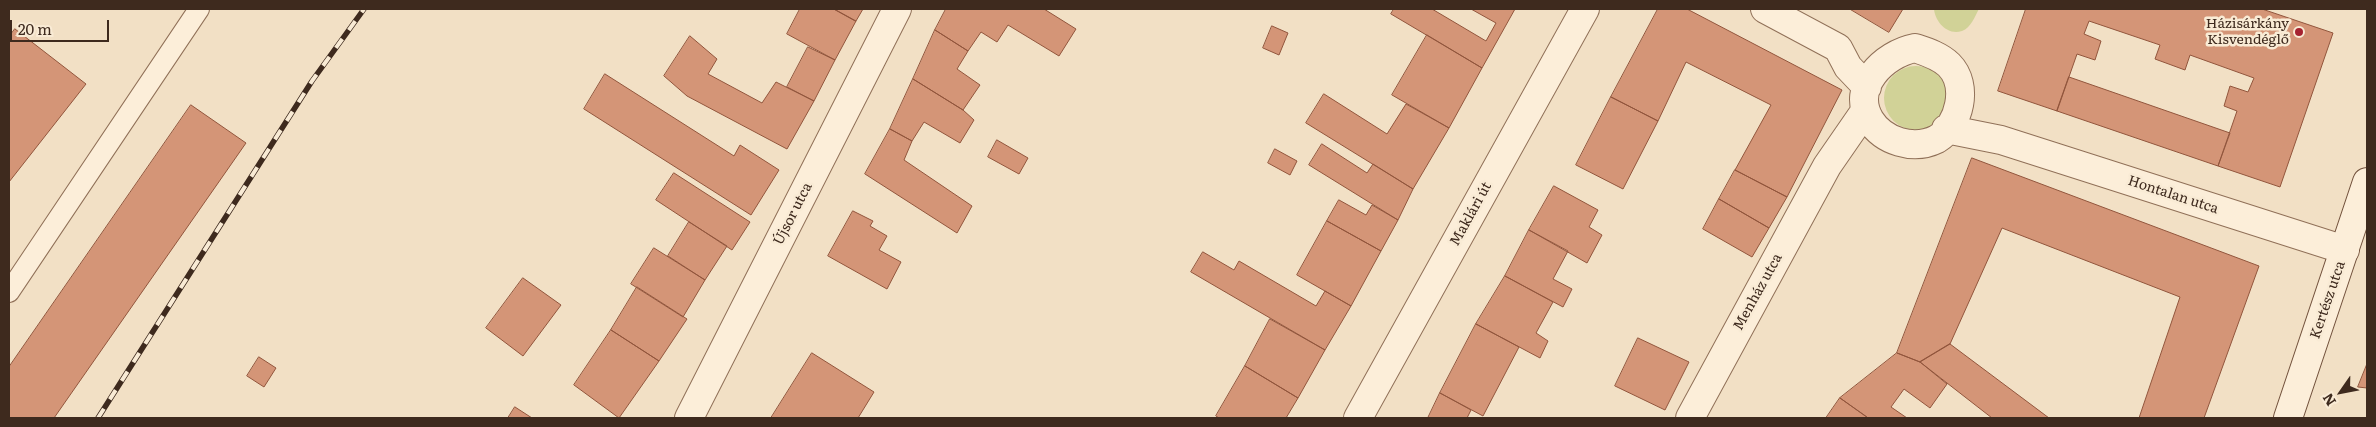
<!DOCTYPE html>
<meta charset="utf-8">
<style>
body{margin:0}
#map{position:relative;width:2376px;height:427px;overflow:hidden;background:#f2e0c5;font-family:Literata,serif}
canvas{display:block}
.frame{position:absolute;inset:0;border:10px solid #3e2a1e;pointer-events:none}
.north{position:absolute;left:2316px;top:367px;width:50px;height:50px;-webkit-text-stroke:4px #f9ebd5;paint-order:stroke;rotate:237deg;font-size:14px;font-weight:700;line-height:20px;text-align:center;color:#3e2a1e}
.north::after{content:'';display:block;margin:auto;width:18px;height:22px;background:#3e2a1e;clip-path:polygon(50% 0,100% 100%,50% 72%,0 100%)}
.scale{position:absolute;left:10px;top:20px;width:99px;height:22px;box-sizing:border-box;border:2px solid #3e2a1e;border-top:0;padding-left:6px;font-size:15px;line-height:18px;white-space:nowrap;color:#3e2a1e;-webkit-text-stroke:4px #f9ebd5;paint-order:stroke}
</style>
<div id="map">
<canvas width="2376" height="427"></canvas>
<div class="frame"></div>
<div class="north">N</div>
<div class="scale">20 m</div>
</div>
<script>
const ctx = document.querySelector('canvas').getContext('2d');
ctx.lineJoin = 'round';
function fill(path, color) { ctx.fillStyle = color; ctx.fill(path, 'evenodd'); }
function trace(path, color, width, dash) { ctx.strokeStyle = color; ctx.lineWidth = width; ctx.lineCap = dash ? 'butt' : 'round'; ctx.setLineDash(dash || []); ctx.stroke(path); }
function label(font, color, halo, rows, align = 'center') {
  ctx.font = font + ' Literata,serif'; ctx.lineWidth = 5; ctx.setLineDash([]); ctx.textBaseline = 'middle'; ctx.strokeStyle = halo; ctx.fillStyle = color; for (const [text, x, y, turn = 0] of rows) {
    ctx.save(); ctx.translate(x, y); ctx.rotate((+turn || 0) * Math.PI / 180); ctx.textAlign = isNaN(turn) ? turn : align; if (halo) ctx.strokeText(text, 0, 0); ctx.fillText(text, 0, 0); ctx.restore();
  }
}
const green = new Path2D(`
 M1934,9h45c-4,7 -8,19 -17,22 -15,5 -27,-10 -28,-22z
 M1884 98a32 32 0 1 1 64 0a32 32 0 1 1-64 0Z`);
const building = new Path2D(`
 M800,9h34l22,12 -21,39 -48,-26z
 M834,9h29l-7,12z
 M946,9h98l32,20 -17,27 -51,-31 -11,17 -16,-10 -13,19 -33,-21z
 M1394,9h38l54,32 10,-18 -25,-14h44l-33,59 -91,-54z
 M1658,9h29l155,81 -55,107 -52,-27 36,-65 -85,-43 -28,59 -47,-24z
 M1850,9h53l-14,23z
 M2026,9h236l71,24 -53,154 -62,-21 19,-55 -13,-5 6,-20 18,6 6,-14 -64,-23 -5,15 -30,-11 5,-14 -71,-24 -5,13 17,7 -6,19 -18,-6 -20,57 -59,-20z
 M1272,26l16,7 -9,22 -16,-7z
 M15,29l71,55 -77,98v-145z
 M935,30l33,21 -11,18 23,16 -17,25 -50,-31z
 M1427,35l55,33 -33,60 -57,-33z
 M690,36l27,23 -9,15 54,29 14,-21 38,19 -27,48 -100,-53 -23,-20z
 M808,47l27,13 -21,41 -27,-14z
 M605,74l129,82 6,-11 39,25 -28,45 -167,-106z
 M2069,77l161,56 -12,33 -161,-55z
 M913,79l50,31 11,10 -14,23 -36,-21 -12,19 -22,-12z
 M1324,94l63,40 19,-30 43,24 -36,61 -107,-66z
 M1611,97l47,24 -35,68 -47,-24z
 M191,105l55,38 -192,275h-45v-51z
 M890,129l22,12 -8,19 68,46 -15,27 -92,-59z
 M997,140l31,18 -9,16 -31,-17z
 M1322,144l45,29 6,-9 40,25 -15,31 -89,-55z
 M1275,149l22,12 -7,14 -22,-12z
 M1972,158l287,108 -55,152h-65l41,-121 -178,-69 -52,116 -30,18 -23,-9z
 M1735,170l52,27 -18,31 -50,-29z
 M674,173l76,49 -18,28 -76,-50z
 M1554,186l44,24 -9,17 13,8 -15,28 -58,-33z
 M1719,199l50,29 -17,29 -49,-28z
 M1339,200l27,15 6,-10 26,15 -17,31 -54,-30z
 M853,211l20,10 -3,5 17,10 -8,14 22,12 -14,27 -59,-33z
 M1327,221l54,30 -30,55 -54,-31z
 M689,222l38,24 -22,34 -37,-24z
 M1529,230l39,21 -15,28 19,10 -9,18 -58,-31z
 M654,248l51,32 -22,37 -52,-33z
 M1203,252l31,18 5,-9 77,45 9,-15 26,15 -26,44 -134,-78z
 M1505,276l48,26 -17,31 12,8 -8,17 -64,-34z
 M523,278l38,27 -38,51 -37,-28z
 M637,287l50,32 -28,42 -48,-31z
 M1270,319l55,31 -27,48 -53,-32z
 M1476,324l43,23 -36,69 -43,-23z
 M611,330l48,31 -40,57 -45,-33z
 M1638,338l51,24 -24,48 -50,-24z
 M1950,344l99,74h-57l-72,-56z
 M812,353l62,39 -16,26h-87z
 M1897,353l23,9 27,22 -17,24 -26,-19 -13,18 16,11h-39l-28,-20z
 M259,357l17,11 -12,19 -17,-11z
 M2367,364v24l-9,-1z
 M1245,366l53,32 -12,20h-67l-3,-2z
 M1440,393l31,17 -4,8h-39z
 M1840,398l27,19 -1,1h-40z
 M515,407l17,11h-24z`);
const lane = new Path2D(`
 M9,292l190,-283`);
const street = new Path2D(`
 M1765,9l73,39 10,19 19,20
 M1915,48c12,4 25,8 34,17 20,20 11,60 -12,74 -24,12 -54,2 -67,-19 -20,-33 14,-66 45,-72z
 M1946,129l55,11 344,110
 M689,418l208,-409
 M1358,418l227,-409
 M1690,418l137,-252 38,-55`);
const secondary = new Path2D(`
 M2288,418l79,-236`);
const rail = new Path2D(`
 M98,418l214,-337 52,-72`);
const markers = [
 [2299,32,5,"#a52230"]
];
const poiNames = [
 ["Házisárkány",2289,24],
 ["Kisvendéglő",2289,40]
];
const streetNames = [
 ["Hontalan utca",2173,195,18],
 ["Újsor utca",793,214,-63],
 ["Maklári út",1471,214,-61],
 ["Menház utca",1758,292,-61],
 ["Kertész utca",2328,300,-71]
];
fill(green, '#d1d297');
fill(building, '#d49577');
trace(building, '#91553c', 1);
trace(lane, '#907058', 22);
trace(street, '#907058', 30);
trace(secondary, '#72513c', 30);
trace(lane, '#fceed9', 20);
trace(street, '#fceed9', 28);
trace(secondary, '#fceed9', 28);
trace(rail, '#3e2a1e', 5.5);
trace(rail, '#f9ebd5', 4, [11]);
for (const [x, y, r, color] of markers) { const dot = new Path2D(); dot.arc(x, y, r, 0, 2 * Math.PI); ctx.fillStyle = color; ctx.fill(dot); trace(dot, '#f9ebd5', 2); }
label('14px', '#3e2a1e', '#f9ebd5', poiNames, 'right');
label('14px', '#3e2a1e', '#f9ebd5', streetNames);
</script>
